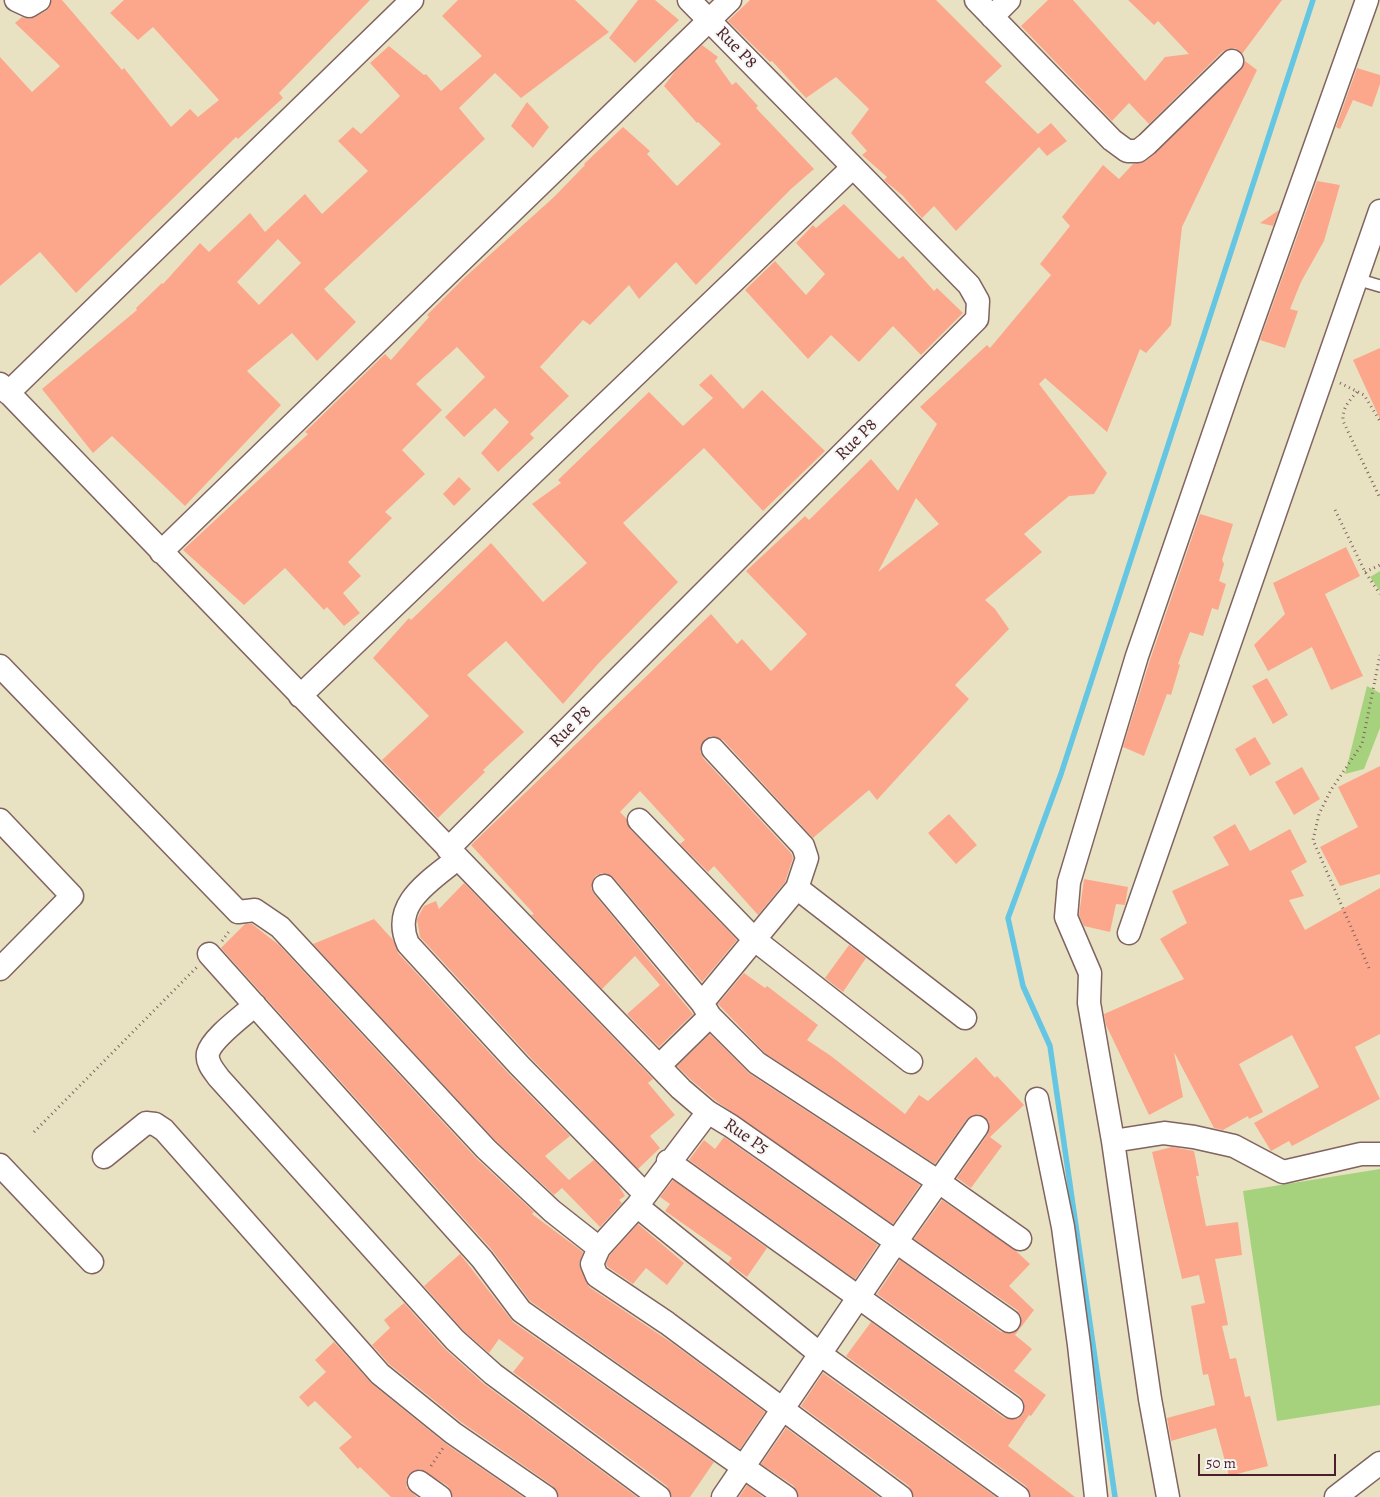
<!DOCTYPE html>
<style>
body{margin:0}
#map{position:relative;width:1380px;height:1497px;overflow:hidden;background:#e8e2c2;font-family:Alegreya,serif}
canvas{display:block}
.scale{position:absolute;left:1198px;top:1454px;width:138px;height:22px;box-sizing:border-box;border:2px solid #4a1f2b;border-top:0;padding-left:6px;font-size:15px;line-height:18px;white-space:nowrap;color:#4a1f2b;-webkit-text-stroke:4px #f6f6f2;paint-order:stroke}
</style>
<div id="map">
<canvas width="1380" height="1497"></canvas>
<div class="scale">50 m</div>
</div>
<script>
const ctx = document.querySelector('canvas').getContext('2d');
ctx.lineJoin = 'round';
function fill(path, color) { ctx.fillStyle = color; ctx.fill(path, 'evenodd'); }
function trace(path, color, width, dash) { ctx.strokeStyle = color; ctx.lineWidth = width; ctx.lineCap = dash ? 'butt' : 'round'; ctx.setLineDash(dash || []); ctx.stroke(path); }
function label(font, color, halo, rows, align = 'center') {
  ctx.font = font + ' Alegreya,serif'; ctx.lineWidth = 4; ctx.setLineDash([]); ctx.textBaseline = 'middle'; ctx.strokeStyle = halo; ctx.fillStyle = color; for (const [text, x, y, turn = 0] of rows) {
    ctx.save(); ctx.translate(x, y); ctx.rotate((+turn || 0) * Math.PI / 180); ctx.textAlign = isNaN(turn) ? turn : align; if (halo) ctx.strokeText(text, 0, 0); ctx.fillText(text, 0, 0); ctx.restore();
  }
}
const green = new Path2D(`
 M1380,571v20l-10,-14z
 M1367,686l13,7v35l-16,41 -19,5z
 M1380,1169v236l-103,16 -34,-230z`);
const stream = new Path2D(`
 M1115,1497l-65,-451 -27,-60 -15,-68 53,-144 252,-774`);
const building = new Path2D(`
 M52,0h10l60,70 2,-2 47,59 19,-18 8,8 21,-17 -66,-73 -15,13 -28,-27 14,-13h246l-91,93 4,5 -45,41 -2,-2 -160,156 -36,-41 -40,34v-229l32,35 28,-26 -45,-43 7,-6 8,2 16,-8z
 M458,0h117l34,32 -88,66 -26,-25 -36,35 26,31 -161,150 32,33 -39,39 -25,-28 -45,38 34,34 -96,101 -73,-70 -19,17 -51,-64 95,-79 -1,-2 26,-25 1,1 37,-41 9,9 41,-39 15,19 40,-38 17,20 46,-43 -30,-30 15,-14 8,7 39,-38 -30,-33 19,-17 35,29 2,-1 15,17 41,-35 -40,-40zM278,239l23,24 -42,42 -22,-23z
 M638,0h17l24,20 -44,43 -26,-25z
 M750,0h186l66,66 -17,16 53,52 13,-11 16,18 -20,15 -8,-9 -83,84 -22,-25 -12,12 -19,-22 -19,-16 3,-3 -25,-22 5,-4 -16,-18 18,-24 -33,-32 -30,21 -34,-37 -2,1 -42,-41z
 M1048,0h25l72,81 20,-24 24,-3 -31,-33 -4,4 -26,-25h154l-40,54 -7,-6 -12,3 -74,73 -20,-21 -17,18 -91,-95z
 M702,45l16,12 -3,4 17,24 4,-3 22,24 -2,2 58,61 -23,20 -95,96 -20,-23 -37,37 -10,-14 -39,40 -7,-5 -43,47 29,29 -39,38 4,4 -36,34 -17,-19 28,-31 -14,-14 -31,29 -19,-20 40,-40 -28,-30 -41,37 26,26 -40,40 23,24 -40,38 7,6 -44,44 13,14 -18,17 17,20 -16,13 -17,-19 -3,3 -39,-42 -41,37 -61,-55 125,-116 -3,-2 80,-78 6,6 38,-43 -2,-2 37,-37 90,-81 31,-32 -1,-1 39,-37 27,24 -3,3 30,32 44,-42 -23,-22 -1,1 -33,-37 12,-16z
 M1245,61l12,9 -75,157 -11,98 -25,28 -6,-4 -33,83 -62,-54 -6,6 68,89 -13,21 -25,2 -45,38 18,18 -57,48 10,9 14,20 -54,56 14,14 -92,101 -8,-10 -56,48 -90,-98 -12,-4 -7,4 -4,11 3,7 88,95 2,5 -8,24 -27,33 -44,-49 -6,6 -28,-28 5,-4 -45,-49 -20,21 6,6 4,11 107,111 -35,42 -88,-104 -12,-5 -7,3 -4,12 3,6 99,120 -34,33 -32,-33 33,-29 -25,-29 -33,33 -71,-74 3,-1 -63,-69 240,-231 26,30 5,-5 29,32 36,-37 -61,-63 59,-55 4,4 62,-61 27,32 39,-67 -17,-17 67,-62 3,3 61,-73 -11,-11 30,-38 -8,-9 41,-52 16,14 14,-15 13,-3 95,-91zM916,498l23,26 -61,48z
 M1357,68l23,7v9l-8,23 -19,-7 -13,29 -4,-2z
 M527,102l22,25 -16,21 -22,-22z
 M1317,181l23,4 -16,56 -23,41 -11,27 8,2 -13,37 -25,-8z
 M844,204l55,55 4,-3 31,35 3,-3 26,25 -42,42 -28,-29 -34,36 -28,-27 -23,24 -63,-69 30,-29 31,34 19,-21 -29,-31 17,-18 3,3z
 M1279,210l-6,16 -13,-3z
 M1380,348v71l-27,-59z
 M711,374l32,35 19,-19 63,61 -62,60 -59,-63 -81,75 55,59 -81,83 -34,39 -57,-63 -39,34 57,57 -41,38 2,2 -47,46 -56,-58 47,-44 -56,-58 36,-40 2,2 80,-77 52,59 44,-39 -55,-59 29,-21 -3,-3 91,-88 34,34 30,-28 -14,-13z
 M459,477l12,12 -17,17 -11,-12z
 M1200,514l33,10 -11,36 2,4 -5,17 7,3 -8,26 -6,-2 -9,28 -13,-4 -12,32 2,1 -9,30 -4,-1 -23,62 -21,-9 27,-87z
 M1346,547l14,29 -35,18 38,82 -32,14 -19,-43 -44,24 -14,-26 31,-31 -12,-31z
 M1267,678l21,37 -15,9 -21,-38z
 M1255,737l16,27 -21,12 -15,-27z
 M1380,766v108l-40,12 -20,-39 38,-20 -20,-40z
 M1302,767l18,32 -26,16 -19,-33z
 M949,814l28,31 -21,19 -28,-31z
 M1235,824l15,27 40,-22 17,33 -16,9 13,25 -15,4 16,30 75,-42v146l-25,13 25,52 -88,47 -3,-5 -18,10 -17,-28 65,-36 -27,-52 -53,29 24,48 -14,7 -1,-3 -25,14 -9,-2 -40,-76 9,45 -34,18 -43,-90 -2,-11 80,-35 -24,-40 27,-16 -15,-32 57,-26 -16,-28z
 M1084,879l44,8 -3,18 -9,-1 -6,28 -26,-6 -5,-11z
 M464,883l189,196 -5,4 27,32 -25,21 10,12 -22,21 -109,-113 -109,-119 -3,-18 7,-13 12,-5 3,8z
 M374,919l19,21 5,13 111,121 61,62 -25,20 24,24 25,-20 25,26 6,10 -6,4 3,3 -22,24 -38,-39 -8,7 -59,-55 -182,-196z
 M245,924h7l27,21 198,214 57,53 -2,2 51,38 -4,12 10,23 83,56 93,69 -25,37 -210,-148 -38,-51 -271,-302z
 M849,945l17,13 -23,34 -18,-14z
 M744,973l21,15 2,-2 51,39 -11,15 24,16 74,58 14,-19 9,6 48,-44 19,21 2,-2 27,29 -34,32 12,9 -31,42 -14,-10 31,-44 1,-12 -4,-5 -7,-3 -11,5 -32,45 -170,-111 -47,-49z
 M710,1034l40,40 170,111 -27,39 -177,-123 -26,-22 -13,-13z
 M724,1137l154,108 -23,34 -166,-119 15,-20 11,9z
 M1172,1147l22,4 5,25h-3l10,50 32,-4 4,33 -27,4 13,66 -6,1 8,33 6,-1 9,39 5,-1 18,70 -39,10 -13,-48 -45,13 -4,-23 48,-13 -7,-31 -5,1 -12,-69 14,-3 -6,-28 -17,4 -30,-127z
 M673,1180l94,68 -20,29 -19,-14 4,-5 -67,-47 5,-7 -10,-7z
 M942,1200l74,51 14,13 -21,22 25,24 -19,25 17,14 -18,22 32,24 -15,21 -2,-1 -21,31 67,51h-44l-5,-11 -180,-130 25,-34 133,96 13,1 6,-5 1,-12 -4,-6 -143,-102 23,-34 101,72 13,1 6,-5 1,-12 -4,-6 -103,-71z
 M638,1224l46,39 -17,22 -21,-17 -13,16 -25,-17 -2,-3 4,-9z
 M460,1254l53,68 201,140 -24,35h-18l-5,-11 -154,-114 11,-14 -25,-19 -10,14 -25,-22 -40,-45z
 M404,1303l41,46 39,35 153,113h-78l-6,-11 -92,-64 -72,-58 -17,-19 18,-17 -6,-8z
 M334,1342l38,42 74,60 77,53h-70l-5,-11 -28,-17 -11,5 -3,7 1,7 10,9h-26l-31,-30 -2,2 -19,-21 13,-11 -37,-36 -7,6 -9,-10 27,-25 -11,-12z
 M823,1373l173,124h-82l-5,-11 -108,-80z
 M786,1428l93,69h-80l-5,-11 -33,-22z
 M747,1485l16,12h-24z`);
const path = new Path2D(`
 M1340,383l24,12 16,26
 M1357,392c-8,9 -15,16 -14,29l37,77
 M1335,510l30,62 15,22
 M1365,572l15,-7
 M1375,680l5,-25
 M222,941l8,-11
 M1369,968l-56,-128 6,-26 12,-24 31,-46 13,-64
 M34,1132l163,-165
 M431,1466l12,-18`);
const lane = new Path2D(`
 M1356,279l24,7`);
const street = new Path2D(`
 M16,0l13,6 10,-6
 M976,0l136,140 15,11h11l9,-7 85,-83
 M992,17l17,-17
 M0,384l681,705 27,23 23,14 278,195
 M8,393l404,-393
 M161,552l569,-552
 M0,666l238,246 17,-2 25,17 206,222 66,62 47,37
 M300,696l552,-528
 M0,820l72,76 -72,73
 M639,820l116,120 156,122
 M448,849l529,-530 1,-18 -9,-16 -280,-285
 M457,859c-27,22 -67,45 -49,85l111,121 126,129
 M604,886l98,117
 M797,888l168,130
 M1129,933l251,-722
 M209,954l273,305 39,52 265,186
 M255,1005c-12,11 -43,33 -47,48 -2,10 6,18 11,25l236,262 38,34 166,123
 M710,1016l47,47 182,119 81,57
 M660,1065l50,-49 -8,-13 95,-115 10,-30 -4,-12 -90,-97
 M1037,1099l26,128 16,118 17,152
 M708,1112l-71,94 -38,42 -7,16 5,12 70,47 234,174
 M1113,1141l51,-8 30,4 40,9 49,26 78,-18h19
 M104,1157l42,-34 9,1 9,6 216,244 73,59 93,64
 M668,1161l344,246
 M0,1165l92,97
 M637,1206l183,148 198,143
 M419,1482l21,15
 M723,1497l173,-255 81,-115
 M1168,1497l-18,-98 -37,-258 -24,-138 1,-30 -24,-56 3,-35 68,-226 95,-276 135,-380
 M1336,1497l44,-34`);
const streetNames = [
 ["Rue P8",736,48,46],
 ["Rue P8",857,440,-45],
 ["Rue P8",571,727,-45],
 ["Rue P5",746,1137,34]
];
fill(green, '#a7d27d');
trace(stream, '#65c6e3', 5.5);
fill(building, '#fca78b');
trace(lane, '#816360', 14);
trace(street, '#816360', 25);
trace(path, '#816360', 3, [1, 4]);
trace(lane, '#fff', 11);
trace(street, '#fff', 22);
label('18px', '#4a1f2b', '#f6f6f2', streetNames);
</script>
